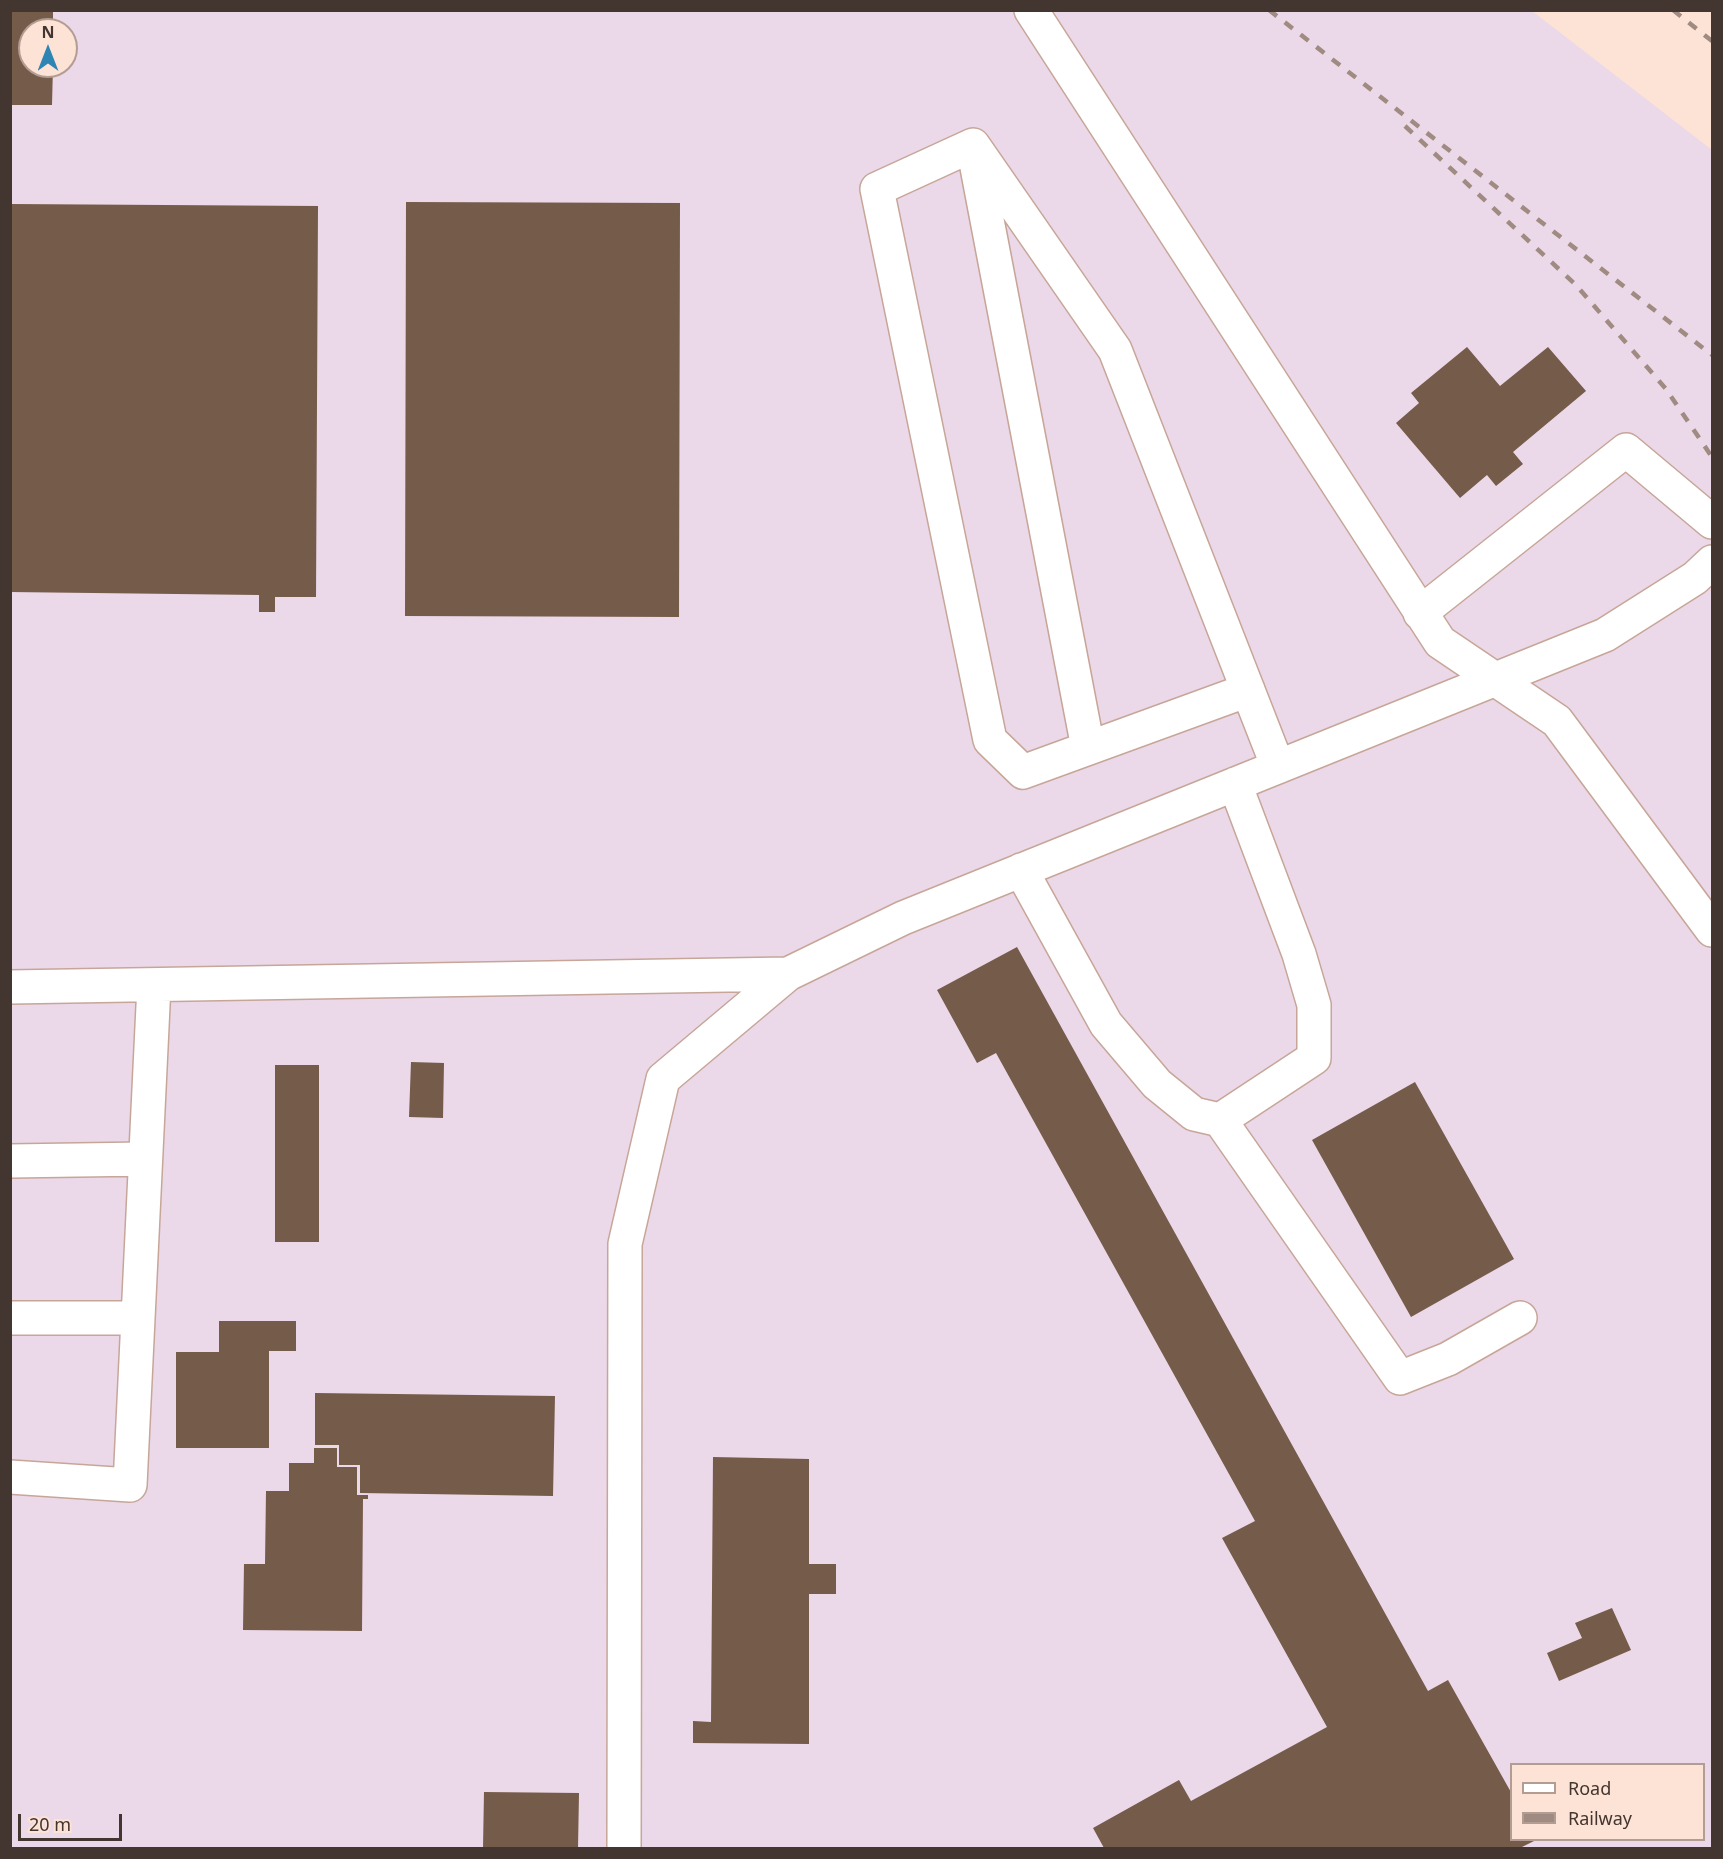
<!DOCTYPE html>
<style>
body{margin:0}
#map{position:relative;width:1723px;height:1859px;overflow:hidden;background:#fde2d6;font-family:"Noto Sans",sans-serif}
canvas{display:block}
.frame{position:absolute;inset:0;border:12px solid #43352f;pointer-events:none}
.legend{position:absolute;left:1510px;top:1763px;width:195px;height:78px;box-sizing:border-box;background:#fde2d6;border:2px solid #b39d93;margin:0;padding:8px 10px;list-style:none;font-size:18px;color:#43352f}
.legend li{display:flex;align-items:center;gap:12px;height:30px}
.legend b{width:30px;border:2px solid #b39d93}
.north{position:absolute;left:18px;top:18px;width:60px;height:60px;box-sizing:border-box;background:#fde2d6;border:2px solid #b39d93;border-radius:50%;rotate:0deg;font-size:16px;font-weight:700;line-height:24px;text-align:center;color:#43352f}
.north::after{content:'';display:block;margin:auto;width:21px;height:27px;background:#2e85b4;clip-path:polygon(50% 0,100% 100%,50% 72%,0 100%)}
.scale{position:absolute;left:18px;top:1814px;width:104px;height:27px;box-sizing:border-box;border:3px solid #43352f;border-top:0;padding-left:8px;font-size:18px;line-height:21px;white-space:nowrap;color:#43352f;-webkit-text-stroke:4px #fde2d6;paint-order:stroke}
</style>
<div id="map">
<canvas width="1723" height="1859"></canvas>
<div class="frame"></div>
<ul class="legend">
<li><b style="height:8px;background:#fff"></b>Road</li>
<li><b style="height:8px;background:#a08b82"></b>Railway</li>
</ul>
<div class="north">N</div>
<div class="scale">20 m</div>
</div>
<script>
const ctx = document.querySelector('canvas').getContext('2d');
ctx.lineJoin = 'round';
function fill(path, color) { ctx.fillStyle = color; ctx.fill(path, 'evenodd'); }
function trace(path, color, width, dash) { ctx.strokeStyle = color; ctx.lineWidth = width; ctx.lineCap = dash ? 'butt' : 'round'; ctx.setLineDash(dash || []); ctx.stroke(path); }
const industrial = new Path2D(`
 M11,11h1521l180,139v1698h-1701zM30,30h36v36h-36zM1512,1764h192v76h-192z`);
const building = new Path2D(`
 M10,10h43v20h-23v36h23l-1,39h-42z
 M406,202l274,1 -1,414 -274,-1z
 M10,204l308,2 -2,391h-41v15h-16v-17l-249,-3z
 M1467,347l33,39 48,-39 38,44 -73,61 10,12 -27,22 -9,-11 -27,23 -64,-75 23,-20 -8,-10z
 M1017,947l411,744 20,-11 64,114v46h24l-16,8h-416l-11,-20 86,-48 12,21 136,-74 -105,-189 33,-17 -259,-468 -19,10 -40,-73z
 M411,1062l33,1 -1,55 -34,-1z
 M275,1065h44v177h-44z
 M1415,1082l99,177 -103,58 -99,-177z
 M219,1321h77v30h-27v97h-93v-96h43z
 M315,1393l240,3 -2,100 -193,-3v-28h-21v-20h-24z
 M314,1448h23v19h20v28h11v4h-5l-1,132 -119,-1 1,-66h21l1,-73h23v-28h25z
 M713,1457l96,2v105h27v30h-27v150l-116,-1v-22l18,1z
 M1612,1608l19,42 -72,31 -12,-28 35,-15 -7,-15z
 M484,1792l95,1 -1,55h-95z`);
const minor = new Path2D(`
 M1031,10l409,632 117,79 155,209
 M975,157l113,591
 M1420,613l206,-163 86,72
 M1248,690l-225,82 -33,-32 -113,-551 96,-44 142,205 163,417
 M1021,870l85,154 51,60 37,30 26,6 94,-62v-53l-15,-51 -64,-170
 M10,987l778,-13 115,-56 702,-283 90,-57 17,-16
 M1220,1120l180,258 48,-19 72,-41
 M10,1161l135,-2
 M10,1318h128
 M10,1477l120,8 24,-500
 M624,1848l1,-604 38,-165 125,-105`);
const rail = new Path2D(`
 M1269,10l443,345
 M1673,10l39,31
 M1405,126l171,159 90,104 46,68`);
fill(industrial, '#ebd8e8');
fill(building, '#755b49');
trace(minor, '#c7a698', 36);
trace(minor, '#fff', 33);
trace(rail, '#a08b82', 4.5, [10, 10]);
</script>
